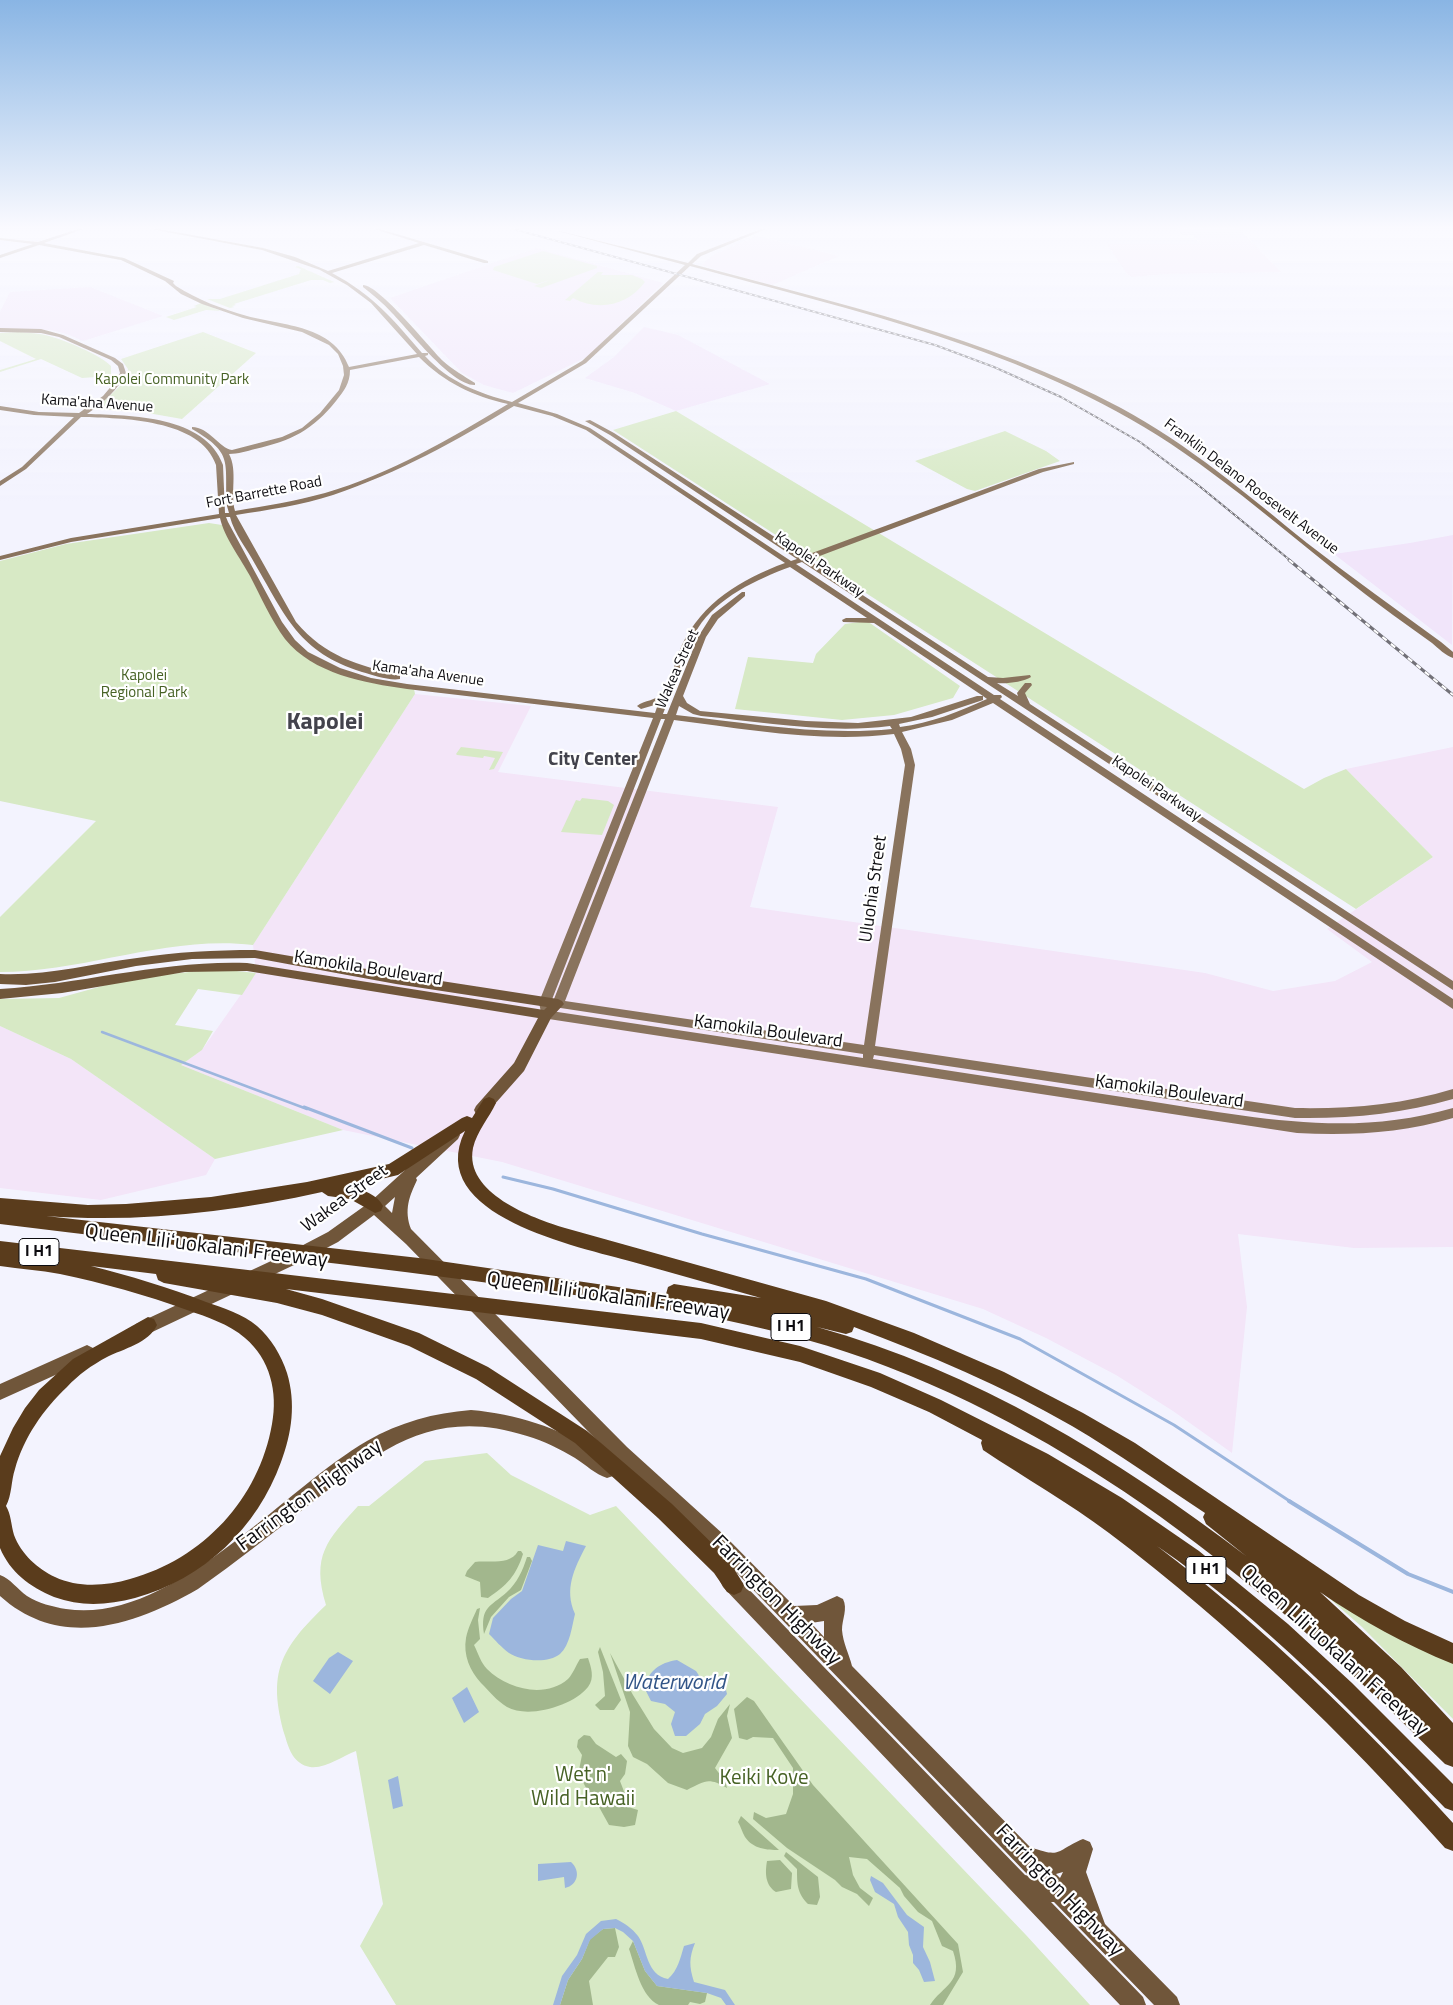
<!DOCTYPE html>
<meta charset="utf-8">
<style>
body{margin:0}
canvas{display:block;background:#f3f3fe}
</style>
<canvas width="1453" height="2005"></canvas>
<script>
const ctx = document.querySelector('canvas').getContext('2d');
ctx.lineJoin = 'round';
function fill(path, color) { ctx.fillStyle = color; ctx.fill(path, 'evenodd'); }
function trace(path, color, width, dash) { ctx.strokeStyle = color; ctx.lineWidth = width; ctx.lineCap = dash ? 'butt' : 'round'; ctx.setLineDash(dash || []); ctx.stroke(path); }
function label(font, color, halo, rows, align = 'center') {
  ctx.font = font + ' "Titillium Web",sans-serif'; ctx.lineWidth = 4.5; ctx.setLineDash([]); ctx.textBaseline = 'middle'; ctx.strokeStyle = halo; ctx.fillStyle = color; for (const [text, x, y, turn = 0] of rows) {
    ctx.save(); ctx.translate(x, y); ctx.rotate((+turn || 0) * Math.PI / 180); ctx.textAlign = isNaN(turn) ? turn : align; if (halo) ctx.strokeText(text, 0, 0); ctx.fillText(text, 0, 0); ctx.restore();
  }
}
const commercial = new Path2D(`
 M1176,227l62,1 43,44 -117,2 -32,3 -5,-3 -20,-30h94l-8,-9h-10z
 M757,236l82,20 -67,29 -71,-20 14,-11z
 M415,694l116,12 -33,66 280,35 -28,100 455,66 68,18 62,-10 37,-19 -45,-33 106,-72 -87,-88 107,-22v500l-99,1 -116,-14 9,73 -15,146 -59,-42 -57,-36 -70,-37 -63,-29 -481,-147 -159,-32 -162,-65 21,-15 54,-77 -3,-28z
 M0,1026l71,33 144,100 -9,16 -105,25 -101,-12z`);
const education = new Path2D(`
 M537,248l126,35 -76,74 -74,36 -29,-8 -22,-12 -72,-75z
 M90,287l73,29 -80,25 -16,-7 -16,-4 -51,-1v-17l10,-20z
 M644,327l34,8 92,49 -94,27 -41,-18 -50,-15 29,-21z
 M1453,535l-1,110 -118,-91 76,-11z`);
const green = new Path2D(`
 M543,251l54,15v2l-56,20 -7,-2 16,-6 -13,4 -44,-14 1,-3z
 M298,266l36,16 -4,1 -7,-3h-12l-77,24 2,1 -4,1 2,1 -4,1 -23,-9h13l79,-25 2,-5 -6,-2z
 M598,272h5l-2,3h31l10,4 3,3c-17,23 -46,30 -72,16l-3,3 -5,-1z
 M201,303l20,8 -15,-1 -32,10 -8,-3 31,-10 -3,-1z
 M18,332c10,1 21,1 31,4 15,4 52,19 62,30v10l-29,2 -41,-19 -41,13v-2l36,-11 -36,-18v-8z
 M203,332l53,21 -74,66 -40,-7 -46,-3 27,-26 4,-8 1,-6 -7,-10z
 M676,411l628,378 20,-11 22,-9 87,88 -77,52 -743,-479z
 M1005,431l41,20 14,10 -85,30 -8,-2 -52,-28z
 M209,523l13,2 63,111 46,32 83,21 1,5 -162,251c-86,-10 -167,27 -253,27v-55l96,-96 -96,-20v-240l66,-17z
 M867,621l93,65 -7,12 -59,17 -52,5 -107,-11 13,-52 65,6 3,-9 29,-30z
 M461,747l42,5 -9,17 -5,1 6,-12 -11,-2 -1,2 -26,-3 -1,-1z
 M582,798l26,3 6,4 -12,30 -41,-3 15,-32 4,1z
 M227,970l29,3 -14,22 -44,-6 -23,36 38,6 -11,19 -21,15 162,65 -128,29 -144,-100 -71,-33v-27l59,-1 47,-13 54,-10 39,-4z
 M487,1453l24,22 79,40 26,-9 410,429 64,70h-694l-36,-59 23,-42 -27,-153c-14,5 -30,18 -46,16 -16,-3 -21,-17 -25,-31 -18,-63 -5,-87 41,-131 -15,-49 1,-65 32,-99h11l56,-45z
 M1306,1578l147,79v62l-91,-92z`);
const forest = new Path2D(`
 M518,1551h3l2,3c-7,22 -16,31 -35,44l-7,-1 -1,-15 -15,-6 2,-5 8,-9c13,-2 35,4 43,-11z
 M527,1557h3l2,4 -11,29 -12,7 -18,20 -7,17c-4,-27 6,-27 23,-42 10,-9 16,-22 20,-35z
 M480,1608l-2,12 2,19 -6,6c4,8 7,18 13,24 20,20 58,30 81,10 5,-5 8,-14 12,-20l8,-1c3,9 7,20 0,29 -15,19 -60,32 -81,20 -10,-6 -18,-16 -26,-24 -11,-12 -18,-28 -15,-45 2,-10 7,-20 11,-29z
 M600,1647l21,53 -7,10h-14l-5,-5 10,-9 -2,-24 -5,-20z
 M610,1653l23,42 21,34 18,19 11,5 19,-5 9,-11 7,-18 12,-15 -3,12 5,22 -17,30 10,13 2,7c-19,-11 -22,-7 -40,2l-19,-7 -21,-19 -14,-7 -5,-11 2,-34z
 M747,1697l7,4 59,84 145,159 5,28 -20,33h-13c13,-20 34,-22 23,-54l-11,-5 -10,-25 -14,-9 -14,-16 -4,-8 -33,-29 -18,-2 4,18 7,13 13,10 -4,8 -12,-12 -15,-7 -7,-7 -48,-32 -34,-29 1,-7 12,6 20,-4 7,-20v-26l-20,-30 -20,-1 -6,3 -8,-2 -5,-29z
 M584,1735l6,1 6,8 20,13 5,-3 6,7 -2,13 -5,7 5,13 -2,7 5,6 10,3 -3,15 -11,2 -15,-2 -10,-18 -6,-5 -12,-24 -2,-8 3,-15 -5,-8 1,-7z
 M741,1816l38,34c-12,0 -26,-1 -34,-13 -3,-5 -4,-10 -7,-15z
 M786,1852l32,25 2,20 -3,8 -9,-1c-11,-11 -11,-20 -11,-35l-13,-13z
 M780,1860l12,13 -1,16 -15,3c-11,-7 -11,-19 -9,-31z
 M615,1928l4,19 -4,10h-7l-19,24 4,24h-33l8,-25 14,-21 8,-20 13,-10z
 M633,1941l12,30 12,15 50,7 -2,9 -5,2 -10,-2 -2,3c-8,0 -21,0 -29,0 -18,-8 -24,-39 -30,-56z`);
const water = new Path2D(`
 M566,1541l20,5c-12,23 -22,43 -11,68 -3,12 -5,31 -15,40 -12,10 -39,7 -51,-1 -7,-5 -14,-13 -20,-19l4,-16 18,-19 11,-8 16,-46 25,6z
 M338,1652l15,9 -23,33 -17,-13 16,-23z
 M677,1660l19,11 6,9 10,-2 13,8 2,8 -10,12 -12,8 -5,10 -14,12h-11l-4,-12 4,-12 -10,-8 -14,-3 -7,-14c6,-17 15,-24 33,-27z
 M467,1687l12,25 -15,11 -12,-25z
 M398,1776l5,30 -10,3 -5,-29z
 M571,1862c10,9 7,23 -6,26l-1,-11 -26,4v-17z
 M871,1876l12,7 24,32 17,12 -1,20 7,15 5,19 -11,1 -5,-12 -6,-7v-8l-4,-10 -1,-13 -10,-15 -4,-13 -19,-12 -5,-12z
 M616,1919c8,4 16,9 22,17 10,14 8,39 30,43 10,-9 12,-20 16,-33l11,-3c-6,15 -6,23 -1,39l31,8 10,15h-9l-5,-7 -14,-5 -50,-7 -12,-15 -12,-30 -10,-9 -8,-4 -12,1 -13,11 -8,19 -14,21 -8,25h-7l9,-29 15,-21 9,-21 15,-13z`);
const streamFar2 = new Path2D(`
 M102,1032l205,77`);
const streamFar1 = new Path2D(`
 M304,1107l108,41
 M503,1177l50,12 149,45 164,45 154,60 154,86 117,77`);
const stream = new Path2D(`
 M1289,1501l119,73 45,18`);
const secondary = new Path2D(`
 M84,227h5l-45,16 80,15 50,23 -1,2 3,3c22,14 46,23 71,30 37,10 86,9 102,51l68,-13 -46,-51 -24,-18 -27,-15 -58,-20 -122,-23h8l115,21 32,9 33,14 91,-28 -51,-16h5l115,34v2h-4l-60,-18 -92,28c41,22 61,46 90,80h6v2l-3,1c24,26 53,37 87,46l70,-41 103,-96 -142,-38 145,36 9,-9 69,-27h5l-70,29 -9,8c145,39 295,73 429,144 67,36 127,87 186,135 44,34 89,66 134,99l12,10v6c-8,-3 -14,-9 -21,-15 -13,-9 -26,-19 -39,-28 -75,-55 -144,-119 -222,-171 -141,-94 -319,-134 -481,-178l-104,97 -68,40 39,11 33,14 201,133 6,-2 -187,-124 -25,-14 5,-1 24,13 190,123 235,-87 35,-7v2l-31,8 -234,88 179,117 15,1 27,-3 1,2c-8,5 -24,7 -34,6l21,13 -1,-3 8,-10h6l1,2 -7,8 5,11 423,277v9l-651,-428 -6,2 198,131h7l1,2 -2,2 453,300v10l-460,-306 -41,17 -50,12 9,17 4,16 -40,281 420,62c54,1 106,-3 158,-19v10c-52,15 -104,20 -158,19l-421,-63 -1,4c89,14 179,27 269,41 106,16 205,39 311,8v10c-51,15 -103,18 -156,15l-755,-115 -3,-16 114,-284 -246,-29c-42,-6 -94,-15 -122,-50 -14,-19 -24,-42 -35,-63 -9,-17 -26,-39 -30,-58l-149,24 -71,18v-4l71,-18 148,-24 -3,-49c-15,-46 -95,-47 -135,-48l-55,52 -26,17v-5l22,-14 52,-50 -40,-2 -34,-5v-4l39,6 40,1 24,-17 11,-13 6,-10 -2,-7 -7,-6 -52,-23 -18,-4 -41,-1v-4l41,1 22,6 52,23 8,6 3,9c-8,17 -23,30 -39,41 43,1 119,2 136,51l2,48h4l-2,-7c-3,-44 8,-52 -35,-77v-2c17,0 27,21 40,23l50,-13 20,-9 18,-15 19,-23 5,-15 -1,-9 -5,-12 -9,-9 -27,-13 -59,-14 -41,-14 -21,-10 -16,-13 -44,-21 -82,-15 -39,13v-3l33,-11 -33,-4v-2l38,4zM419,357c26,26 54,39 89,47 -58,35 -118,70 -183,89 -29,8 -60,13 -90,18 -5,-18 3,-40 -6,-57 9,0 18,-3 26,-5 36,-8 58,-19 81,-48 8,-10 14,-18 14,-31zM514,406l38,10 34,14 199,133c-44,16 -83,40 -103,82 -7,15 -10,34 -19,47 -6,9 -19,8 -26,14l4,3 17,-5 -3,9 -248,-29 -36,-6 -31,-10 -32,-16 -13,-12 -13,-18 -54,-100 -2,-5h4c4,16 17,32 25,47 31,53 44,88 107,108 11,3 27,9 38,7v-4c-43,-10 -74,-18 -104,-53l-60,-107c32,-5 66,-10 97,-20 65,-22 123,-54 181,-89zM790,567l77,51h-21l-4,2 1,2 31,1 109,73h-6l-66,21 -53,6 -52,-2 -106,-10 -13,-8 -4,-7 23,-59 12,-18 27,-23v-4h-3l-30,23 -14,22 -31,77h-4c11,-28 20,-60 35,-86 19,-30 59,-49 92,-61zM983,696l4,3c-29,13 -56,24 -87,28l-1,-3 33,-7 51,-17zM679,706l14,8 8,2c62,6 127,18 189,10l2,3c-73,7 -144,-6 -216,-14zM661,719h4l-113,285 2,3 309,47v4l-312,-47v-9zM674,720c72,9 147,23 220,14l7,15 4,16 -41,280 -299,-44z
 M363,285c16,0 66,62 80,76 10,9 21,15 32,22v2c-23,1 -67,-56 -83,-72 -9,-10 -19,-18 -29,-26z`);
const primary = new Path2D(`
 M255,950l141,24 162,25 4,2 2,3 -13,14 -27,53 -38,43 -5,2 -5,-2 -2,-4 2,-4 38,-43 24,-45 -291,-47 -62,1 -123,21 -62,6v-10c83,-5 163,-29 247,-26l297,47 3,-3 -151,-23 -141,-26 -63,1 -56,7 -81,16 -29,3 -26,-1v-10c47,2 90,-10 137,-16 39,-6 78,-8 118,-8z
 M453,1129l5,2 2,4 -2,4 -42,39 1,2c-8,17 -13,30 -6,49l216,218 96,87 71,72 23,-1 20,-9 6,3c5,10 -1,20 -1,31 1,13 7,24 10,36l178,181c33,12 26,3 53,-8l7,3 3,7 -7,23 19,52 72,73 3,8h-26l-100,-103h-3l92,95 3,8h-26l-397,-418 -3,-6 3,-6 6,-3 6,3 290,300 4,1 -318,-330 -96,-87 -209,-215 -32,-29 -36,27 -44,23 -146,69 -6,2 -6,-2 -2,-5 2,-5 148,-69 44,-23 42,-30 78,-71zM395,1197l-3,16 -7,-7zM824,1621v16l-13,-14zM1063,1872l-3,6 -4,-4z
 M87,1345l6,3 2,5 -2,5 -93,42v-16z
 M471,1410c45,4 87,17 125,42 7,5 16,9 19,18l-2,6 -6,2c-12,-4 -21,-13 -32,-20 -15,-9 -31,-17 -48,-22 -94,-30 -147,14 -217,68 -37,29 -74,58 -112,85 -63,36 -137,62 -198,7v-21c11,4 17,14 27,21 11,7 26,11 39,13 106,16 216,-119 301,-168 33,-19 67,-28 104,-31z`);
const highway = new Path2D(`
 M489,1097l5,2 2,4c-7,15 -19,28 -23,45 -9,45 59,70 92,80l261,73 88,32 90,39 79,41 52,30 224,152 46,26 48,22v21c-47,-19 -91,-43 -133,-72l81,75 52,56v44l-8,-3c-167,-167 -352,-323 -578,-405 -105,-38 -217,-53 -327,-69 -180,-26 -360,-43 -540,-66v-26l88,7 38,-1 85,-7 96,-15 82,-18 73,-46 5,-2 5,2 12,-19zM465,1131c-42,85 115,116 168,131 43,12 85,24 128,36l-87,-14 -6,3 -2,7 -247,-36 -373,-42c91,7 187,-4 276,-24l6,4 22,3 25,14 6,-2 2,-5c-5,-11 -20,-16 -31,-20l46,-11zM817,1327l29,7 6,-2 2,-5c75,28 149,59 218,99 46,27 89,58 133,87l-2,4 3,7 40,32c-130,-99 -271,-185 -429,-229z
 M0,1241l701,82 99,23 80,27 61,27 107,54 74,44 77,53 89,73 64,59 101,101v27l-8,-3c-90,-93 -180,-188 -288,-262 108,82 205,177 296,277v28l-8,-3c-102,-115 -213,-222 -336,-315 -40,-30 -84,-55 -126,-83l-2,-7 1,-3 -53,-28 -58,-25 -71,-25 -99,-23 -415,-50 36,10 97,34 69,34 99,64 85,73 56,55 16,26 -3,7 -7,3 -7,-3 -13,-19 -56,-55 -83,-75 -99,-64 -67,-33 -87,-31 -45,-12 -113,-20 -6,-3 -2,-6 -65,-8c39,10 77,21 115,36 17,6 37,12 51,24 14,12 24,29 30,47 9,30 5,60 -6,89 -24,66 -77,117 -146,136 -27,7 -54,9 -81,-1 -24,-10 -44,-25 -54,-49v-92l13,-28 12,-20 14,-18 34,-31 75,-42 6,2 3,6c-8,18 -34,24 -50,32 -15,8 -29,18 -40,30 -24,23 -43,50 -52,82 -4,12 -3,26 -9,37 5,8 5,19 8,29 7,19 24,34 41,42 23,11 51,9 75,2 73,-20 129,-80 142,-155 6,-32 -2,-65 -27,-86 -16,-14 -38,-21 -58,-28 -41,-15 -84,-27 -127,-36 -20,-4 -40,-5 -60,-8z`);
const railFar1 = new Path2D(`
 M506,227l429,118 59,22 67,30 79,45 58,43 93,76`);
const rail = new Path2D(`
 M1289,560l164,135`);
const farParknames = [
 ["Kapolei Community Park",172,380],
 ["Kapolei",144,676],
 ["Regional Park",144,693]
];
const farStreetnames = [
 ["Kama'aha Avenue",97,404,4],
 ["Franklin Delano Roosevelt Avenue",1251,487,37],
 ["Fort Barrette Road",264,493,-11],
 ["Kapolei Parkway",819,565,34],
 ["Wakea Street",678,669,-66],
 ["Kama'aha Avenue",428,674,8],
 ["Kapolei Parkway",1156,789,34]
];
const shields = [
 [39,1252,40],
 [791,1327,40],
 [1206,1570,40]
];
const shieldNames = [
 ["I H1",39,1252],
 ["I H1",791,1327],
 ["I H1",1206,1570]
];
const streetNames = [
 ["Uluohia Street",874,889,-82],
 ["Kamokila Boulevard",368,969,9],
 ["Kamokila Boulevard",768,1032,8],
 ["Kamokila Boulevard",1169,1092,8],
 ["Wakea Street",345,1199,-36]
];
const neighbourhoodNames = [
 ["City Center",593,760]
];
const nearStreetnames = [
 ["Queen Liliʻuokalani Freeway",206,1247,7],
 ["Queen Liliʻuokalani Freeway",608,1297,8],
 ["Farrington Highway",310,1496,-36],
 ["Farrington Highway",776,1601,45],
 ["Queen Liliʻuokalani Freeway",1334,1651,42],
 ["Farrington Highway",1059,1891,46]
];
const nearParknames = [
 ["Wet n'",583,1776],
 ["Wild Hawaii",583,1800],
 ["Keiki Kove",764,1779]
];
const nearWaternames = [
 ["Waterworld",674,1684]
];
const farTownnames = [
 ["Kapolei",325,723]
];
fill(commercial, '#f3e5f8');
fill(education, '#f1e5fa');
fill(green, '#d7e9c5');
fill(forest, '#a2b78d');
fill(water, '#9cb6dd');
trace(streamFar2, '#9cb6dd', 2.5);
trace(streamFar1, '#9cb6dd', 3);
trace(stream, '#9cb6dd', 4);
fill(secondary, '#89735d');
fill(primary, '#70563a');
fill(highway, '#5a3c1c');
trace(railFar1, '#727178', 2);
trace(rail, '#727178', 3);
trace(railFar1, '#fff', 1, [3]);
trace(rail, '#fff', 2, [5.5]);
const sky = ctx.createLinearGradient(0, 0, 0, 507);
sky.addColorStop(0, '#89b5e4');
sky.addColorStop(0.45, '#fafaff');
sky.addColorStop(1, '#fafaff00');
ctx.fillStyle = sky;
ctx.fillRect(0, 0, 1453, 507);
label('15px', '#476225', '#fff', farParknames);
label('15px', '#0d0c10', '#fff', farStreetnames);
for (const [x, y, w] of shields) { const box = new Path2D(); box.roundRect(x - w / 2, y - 13.5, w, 27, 4); ctx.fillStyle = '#fff'; ctx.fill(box); trace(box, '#0d0c10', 1); }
label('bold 16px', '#0d0c10', null, shieldNames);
label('18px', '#0d0c10', '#fff', streetNames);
label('bold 19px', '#43434c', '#fff', neighbourhoodNames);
label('21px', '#0d0c10', '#fff', nearStreetnames);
label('21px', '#476225', '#fff', nearParknames);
label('italic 22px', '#335688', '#fff', nearWaternames);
label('bold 24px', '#43434c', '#fff', farTownnames);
</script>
